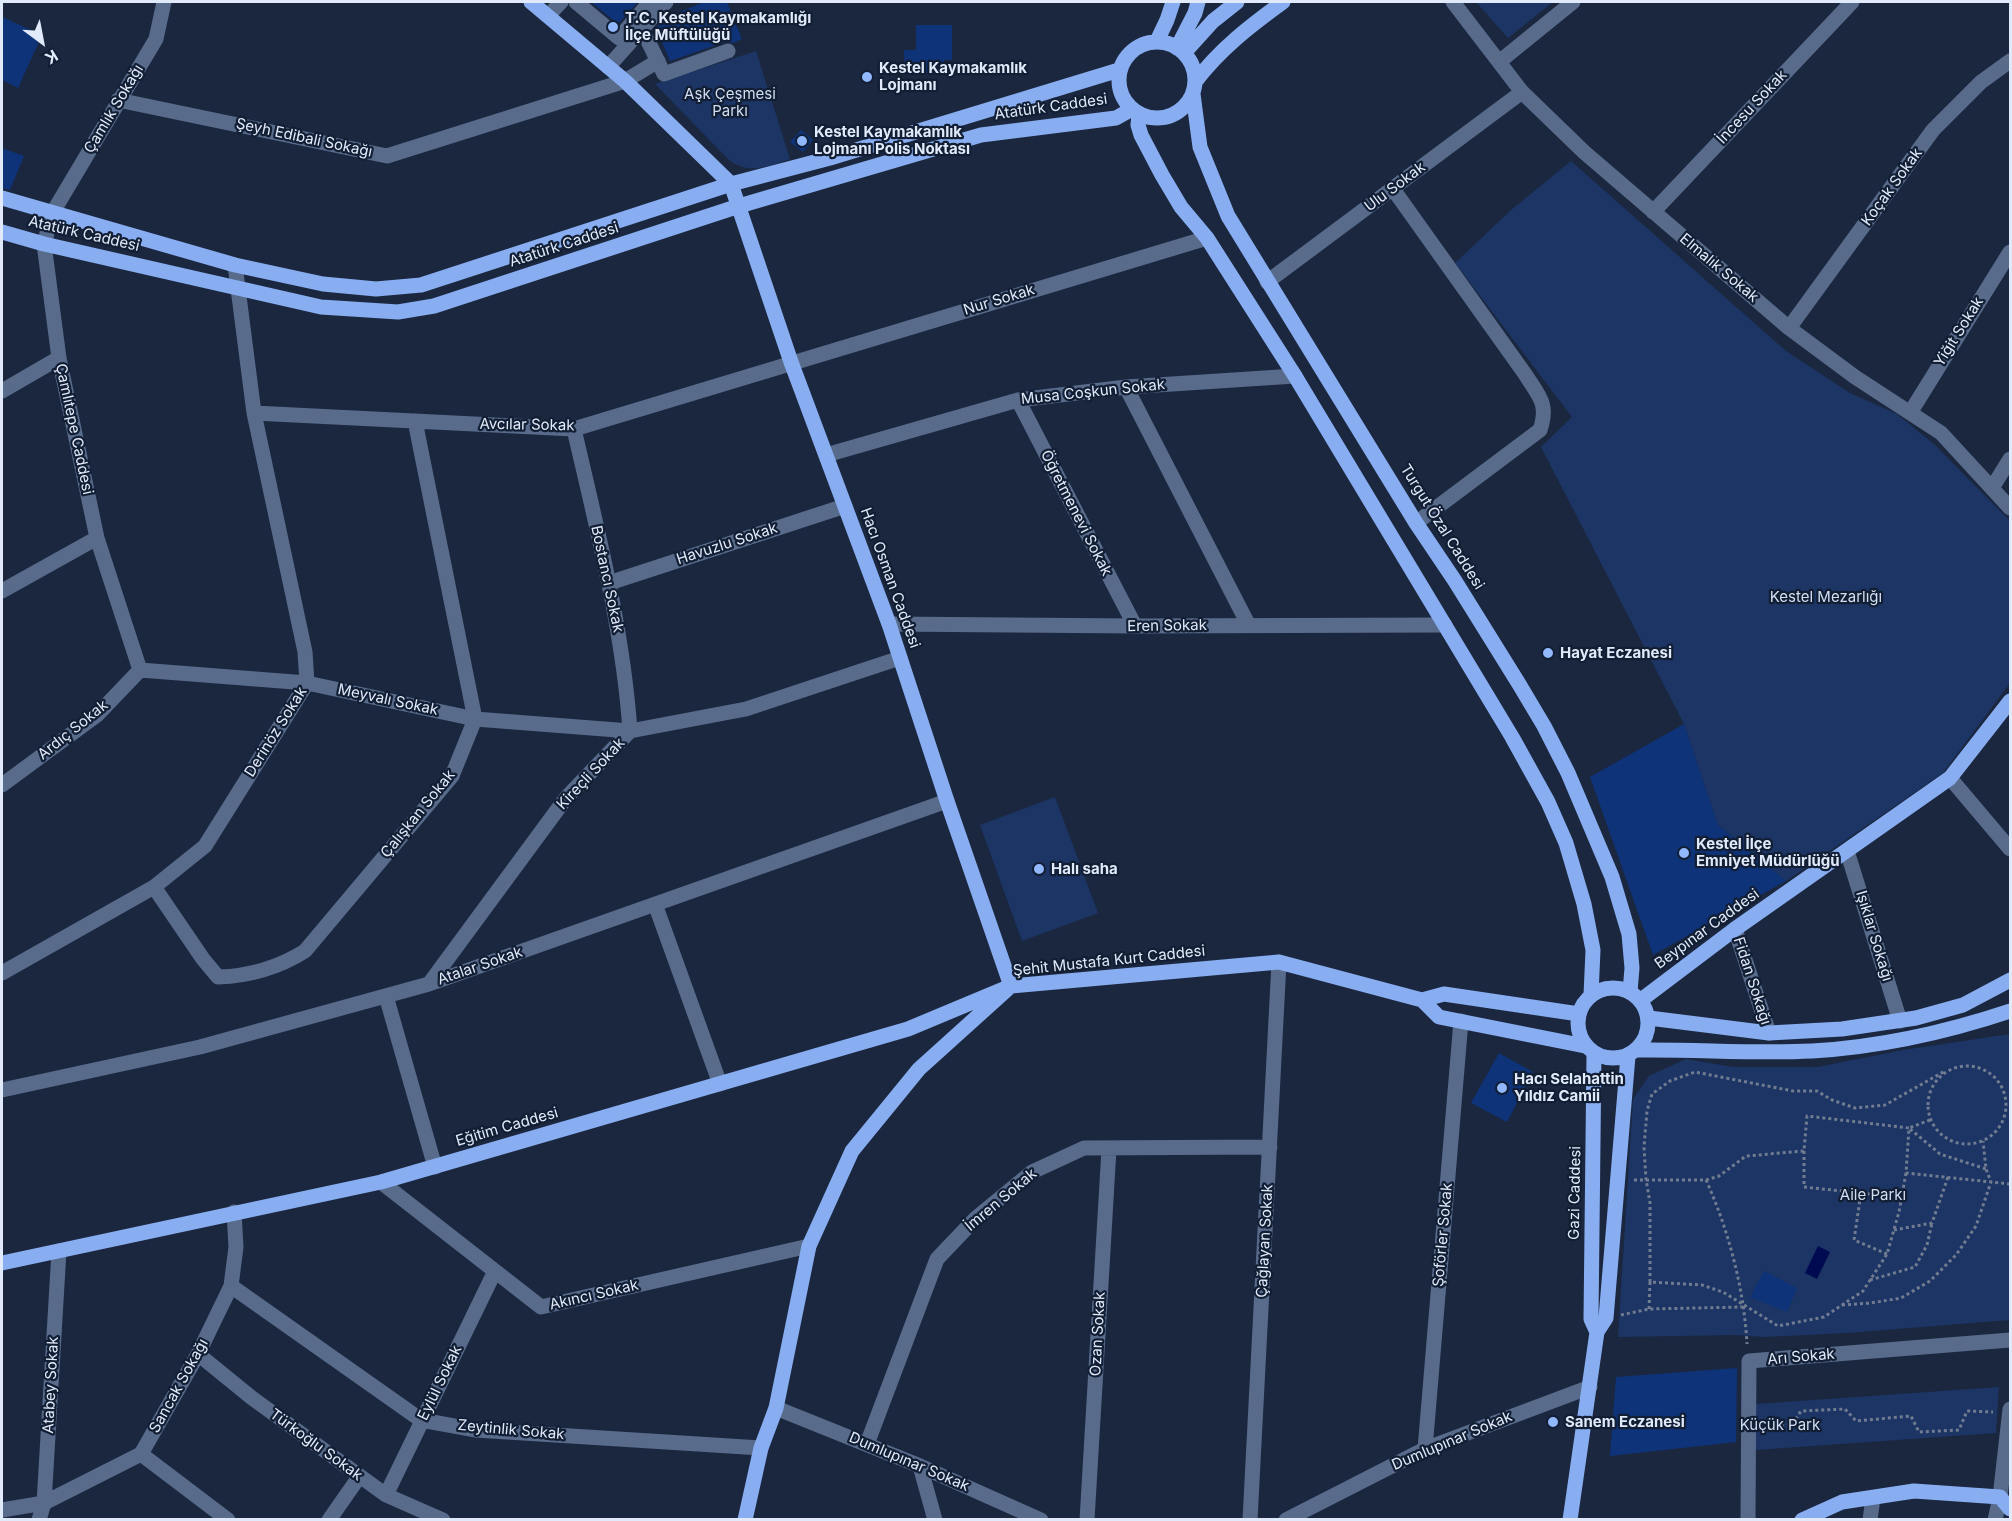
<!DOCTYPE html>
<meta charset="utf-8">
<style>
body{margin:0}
#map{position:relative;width:2012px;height:1521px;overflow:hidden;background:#1a273f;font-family:Inter,sans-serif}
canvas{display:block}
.frame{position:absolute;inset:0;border:3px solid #e1eafa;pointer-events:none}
.north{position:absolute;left:12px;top:12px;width:60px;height:60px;-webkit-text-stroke:4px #111e34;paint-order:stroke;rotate:148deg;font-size:16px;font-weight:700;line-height:24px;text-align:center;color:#e1eafa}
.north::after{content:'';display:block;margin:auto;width:21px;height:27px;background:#e1eafa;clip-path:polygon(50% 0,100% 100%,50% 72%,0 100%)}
</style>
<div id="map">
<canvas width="2012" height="1521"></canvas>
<div class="frame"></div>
<div class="north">K</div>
</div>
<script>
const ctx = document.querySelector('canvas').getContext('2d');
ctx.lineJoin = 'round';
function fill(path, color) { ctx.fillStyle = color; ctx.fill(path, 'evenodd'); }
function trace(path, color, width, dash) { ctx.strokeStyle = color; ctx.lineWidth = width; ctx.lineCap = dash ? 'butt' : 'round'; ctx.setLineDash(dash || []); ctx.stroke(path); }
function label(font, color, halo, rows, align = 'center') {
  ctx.font = font + ' Inter,sans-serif'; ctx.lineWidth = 4.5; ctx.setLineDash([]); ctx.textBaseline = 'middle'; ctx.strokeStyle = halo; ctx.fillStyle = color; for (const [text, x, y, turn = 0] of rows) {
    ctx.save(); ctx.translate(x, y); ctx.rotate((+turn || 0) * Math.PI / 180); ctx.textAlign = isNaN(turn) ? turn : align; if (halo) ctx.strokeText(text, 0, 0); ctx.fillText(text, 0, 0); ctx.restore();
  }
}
const green = new Path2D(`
 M1476,2h77l-45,36z
 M756,51l34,108c-23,8 -40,16 -61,1l-74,-76z
 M1571,161l215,190 64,42 47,21 38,31 75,76v162l-67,90 -157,108 -68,-56 -34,-101 -143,-277 31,-30 -117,-154 56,-53z
 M1055,797l43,116 -76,28 -42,-116z
 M2010,1034v286l-163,13 -82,4 -29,-2 -118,2 15,-238 16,-23 37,-17 47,8h84l86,-17z
 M1999,1387l-3,46 -240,17v-46z`);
const water = new Path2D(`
 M1818,1246l12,6 -13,27 -12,-6z`);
const building = new Path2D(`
 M591,2h47l-20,22z
 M704,2h23l15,37 -9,4 -8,-1 -55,19 -14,-33 9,-10z
 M2,17l40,18 -24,53 -16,-8z
 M916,25h36v35h-8v13h-39l-1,-23h12z
 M801,130l12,10 -10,12 -13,-10z
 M2,148l22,8 -14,34 -8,-2z
 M1684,724l34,101 68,56 -133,74 -63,-178z
 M1499,1053l34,19 -26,50 -36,-19z
 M1764,1271l33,17 -10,24 -37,-15z
 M1737,1368l-1,74 -126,14 6,-79z`);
const path = new Path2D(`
 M1928 1105a39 39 0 1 1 78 0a39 39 0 1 1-78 0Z
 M1930,1120l-21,8 31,26 46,15
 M1804,1151v36l57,6
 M1906,1173l-7,39 -12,42 -24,37 -39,26 -46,9 -55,-34 -21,-7 -52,-3v-79l-4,-24 -2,-32 3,-36 5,-17 18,-13 25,-9 98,19h24l15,9 23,8 30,-3 60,-34
 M1634,1180h72c23,51 38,109 41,164
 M1706,1180l13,-4 27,-20 58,-5 3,-35 102,12 -3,45 104,11
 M1894,1230l38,-7 16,-46
 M1887,1254l-33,-14 7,-47 41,4
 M1870,1280l45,-13 12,-22 5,-22
 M1842,1305l29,-2 30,-5 29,-17 26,-26 20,-29 15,-44 -5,-13 -3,-28
 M1649,1309l1,-27
 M1621,1315l28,-6 94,-2
 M1763,1427l29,-2 9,-14 44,-2 11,12 55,-5 8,16 40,-2 8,-19 26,1`);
const minor = new Path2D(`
 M576,2l43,36 31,-36
 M1453,2l69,90 62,60 205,176 66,49 86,56 69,75
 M548,16l13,-14
 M647,39l17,35 64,-23
 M1499,62l74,-60
 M608,67l58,-65
 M118,100l269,56 238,-75 33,-20
 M1393,189l132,185c14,22 24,30 15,56l-124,93
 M1653,212l199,-210
 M1267,282l255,-190
 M1789,328l144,-198 48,-48 29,-21
 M1126,387l122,237
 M2,391l57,-33
 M1018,400l117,226
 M254,413l320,16 633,-191
 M1910,413l100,-161
 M826,455l192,-55 108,-13 169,-11
 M1992,488l18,-29
 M97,538l43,132 167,13 168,36 155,12c-7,-102 -33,-202 -56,-302
 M609,583l236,-77
 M2,591l95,-53 -38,-180 -15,-114 9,-32 103,-173 8,-37
 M889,624l246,2 310,-1
 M1950,778l60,71
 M2,785l95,-70 43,-45
 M1847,851l53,170
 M154,887l49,72 15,18c32,-1 60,-9 87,-26l147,-175 23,-57 -60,-298
 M655,904l65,180
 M1735,929l34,104
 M2,973l152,-86 51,-41 102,-163 -2,-31 -51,-239 -19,-148
 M429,984l137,-186 64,-67 116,-22 154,-51
 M386,996l49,171
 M2,1090l198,-43 229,-63 518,-183
 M381,1182l160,125 268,-61
 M231,1286l190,134 55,10 285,18
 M198,1354l54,44 134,97 57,25
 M776,1408l144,58 121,54
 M867,1444l70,-185 39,-41 56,-46 52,-24 186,-1
 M1425,1449l36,-428
 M141,1454l87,66
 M920,1466l15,54
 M386,1495l109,-224
 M2,1510l42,-7 97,-49 57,-100 33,-68 5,-39 -2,-35
 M39,1520l5,-17 15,-252
 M329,1520l30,-43
 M1087,1520l22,-371
 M1250,1520l29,-558
 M1286,1520l139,-71 165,-62
 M1748,1520l1,-159 261,-21
 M1870,1520l3,-22
 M1995,1520l5,-23 10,-88`);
const major = new Path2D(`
 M1157,41l10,-21 6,-18
 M1119 80a38 38 0 1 1 76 0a38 38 0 1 1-76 0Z
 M1177,48l18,-35 3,-11
 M1184,53l29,-32 24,-19
 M1195,82c25,-33 55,-56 88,-80
 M1193,94l7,53 28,69 188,307 39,58 64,103 25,42 24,47 44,104 17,57 3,34 -2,24
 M1139,114l-1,11 3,10 21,40 19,32 26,31 88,138 217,361 36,65 18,41 18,61 9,46 -2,45
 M2,198l233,67 88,19 53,5 45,-4 310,-101 99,-26 289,-88
 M2,232l42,12 277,63 77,5 36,-6 305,-100 242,-71 135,-17 16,-9
 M1578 1023a35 35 0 1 1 70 0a35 35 0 1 1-70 0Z
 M1422,1000l17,17 146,29
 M1641,1000l94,-71 215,-151 60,-77
 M1649,1018l120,15 73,-4 74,-11 47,-13 47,-25
 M1637,1050c59,-1 117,4 175,1 67,-4 135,-19 198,-40
 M1594,1053l-3,266 6,13
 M2,1263l379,-81 527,-153 103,-43 -64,-185 -58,-177 -98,-262 -60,-178 -106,-103 -94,-79
 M745,1520l16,-72 15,-40 33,-162 43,-95 67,-82 92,-83 268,-24 143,38 22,-6 135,20
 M1570,1520l27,-188 9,-14 22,-262
 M1802,1520l40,-18 72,-11 86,6 10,12`);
const markers = [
 [613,27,6,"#91b8fd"],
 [867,77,6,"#91b8fd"],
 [802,141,6,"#91b8fd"],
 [1548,653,6,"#91b8fd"],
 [1684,853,6,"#91b8fd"],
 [1039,869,6,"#91b8fd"],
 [1502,1088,6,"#91b8fd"],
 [1553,1422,6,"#91b8fd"]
];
const poiNames = [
 ["T.C. Kestel Kaymakamlığı",625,18],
 ["İlçe Müftülüğü",625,35],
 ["Kestel Kaymakamlık",879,68],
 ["Lojmanı",879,85],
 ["Kestel Kaymakamlık",814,132],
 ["Lojmanı Polis Noktası",814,149],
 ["Hayat Eczanesi",1560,653],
 ["Kestel İlçe",1696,844],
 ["Emniyet Müdürlüğü",1696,861],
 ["Halı saha",1051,869],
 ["Hacı Selahattin",1514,1079],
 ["Yıldız Camii",1514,1096],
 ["Sanem Eczanesi",1565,1422]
];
const parkNames = [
 ["Aşk Çeşmesi",730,94],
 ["Parkı",730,111],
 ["Kestel Mezarlığı",1826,597],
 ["Aile Parkı",1873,1195],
 ["Küçük Park",1780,1425]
];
const streetNames = [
 ["Atatürk Caddesi",1051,107,-8],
 ["İncesu Sokak",1752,107,-47],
 ["Çamlık Sokağı",114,109,-59],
 ["Şeyh Edibali Sokağı",304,138,12],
 ["Ulu Sokak",1395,187,-37],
 ["Koçak Sokak",1892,187,-54],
 ["Atatürk Caddesi",84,234,13],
 ["Atatürk Caddesi",564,245,-18],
 ["Elmalık Sokak",1719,268,40],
 ["Nur Sokak",999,300,-17],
 ["Yiğit Sokak",1959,332,-58],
 ["Musa Coşkun Sokak",1093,392,-6],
 ["Avcılar Sokak",527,425,1],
 ["Çamlıtepe Caddesi",74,429,78],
 ["Öğretmenevi Sokak",1076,513,63],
 ["Turgut Özal Caddesi",1442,527,58],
 ["Havuzlu Sokak",727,544,-18],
 ["Hacı Osman Caddesi",890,578,70],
 ["Bostancı Sokak",607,579,78],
 ["Eren Sokak",1167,626,-1],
 ["Meyvalı Sokak",388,700,12],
 ["Ardıç Sokak",73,730,-39],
 ["Derinöz Sokak",276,732,-58],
 ["Kireçli Sokak",591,774,-47],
 ["Çalışkan Sokak",418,814,-51],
 ["Beypınar Caddesi",1707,929,-36],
 ["Işıklar Sokağı",1874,936,73],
 ["Şehit Mustafa Kurt Caddesi",1109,961,-6],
 ["Atalar Sokak",480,966,-19],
 ["Fidan Sokağı",1752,981,72],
 ["Eğitim Caddesi",507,1127,-16],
 ["Gazi Caddesi",1575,1193,-89],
 ["İmren Sokak",1001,1200,-40],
 ["Şoförler Sokak",1443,1235,-85],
 ["Çağlayan Sokak",1265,1241,-87],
 ["Akıncı Sokak",594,1295,-13],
 ["Ozan Sokak",1098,1334,-87],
 ["Arı Sokak",1801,1357,-5],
 ["Eylül Sokak",440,1383,-64],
 ["Atabey Sokak",51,1385,-87],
 ["Sancak Sokağı",179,1386,-61],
 ["Zeytinlik Sokak",511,1430,5],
 ["Dumlupınar Sokak",1452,1441,-23],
 ["Türkoğlu Sokak",316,1445,36],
 ["Dumlupınar Sokak",909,1462,23]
];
fill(green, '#1c3564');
fill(water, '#000a50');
fill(building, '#0f3378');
trace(path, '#717c91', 3, [3, 3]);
trace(minor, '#586b8b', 15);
trace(major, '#88adf1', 15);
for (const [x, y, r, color] of markers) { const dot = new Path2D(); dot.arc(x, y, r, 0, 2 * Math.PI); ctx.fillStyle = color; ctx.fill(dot); trace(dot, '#111e34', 2); }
label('bold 15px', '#e1eafa', '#111e34', poiNames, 'left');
label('15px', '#d2def2', '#111e34', parkNames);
label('15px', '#e1eafa', '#111e34', streetNames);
</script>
